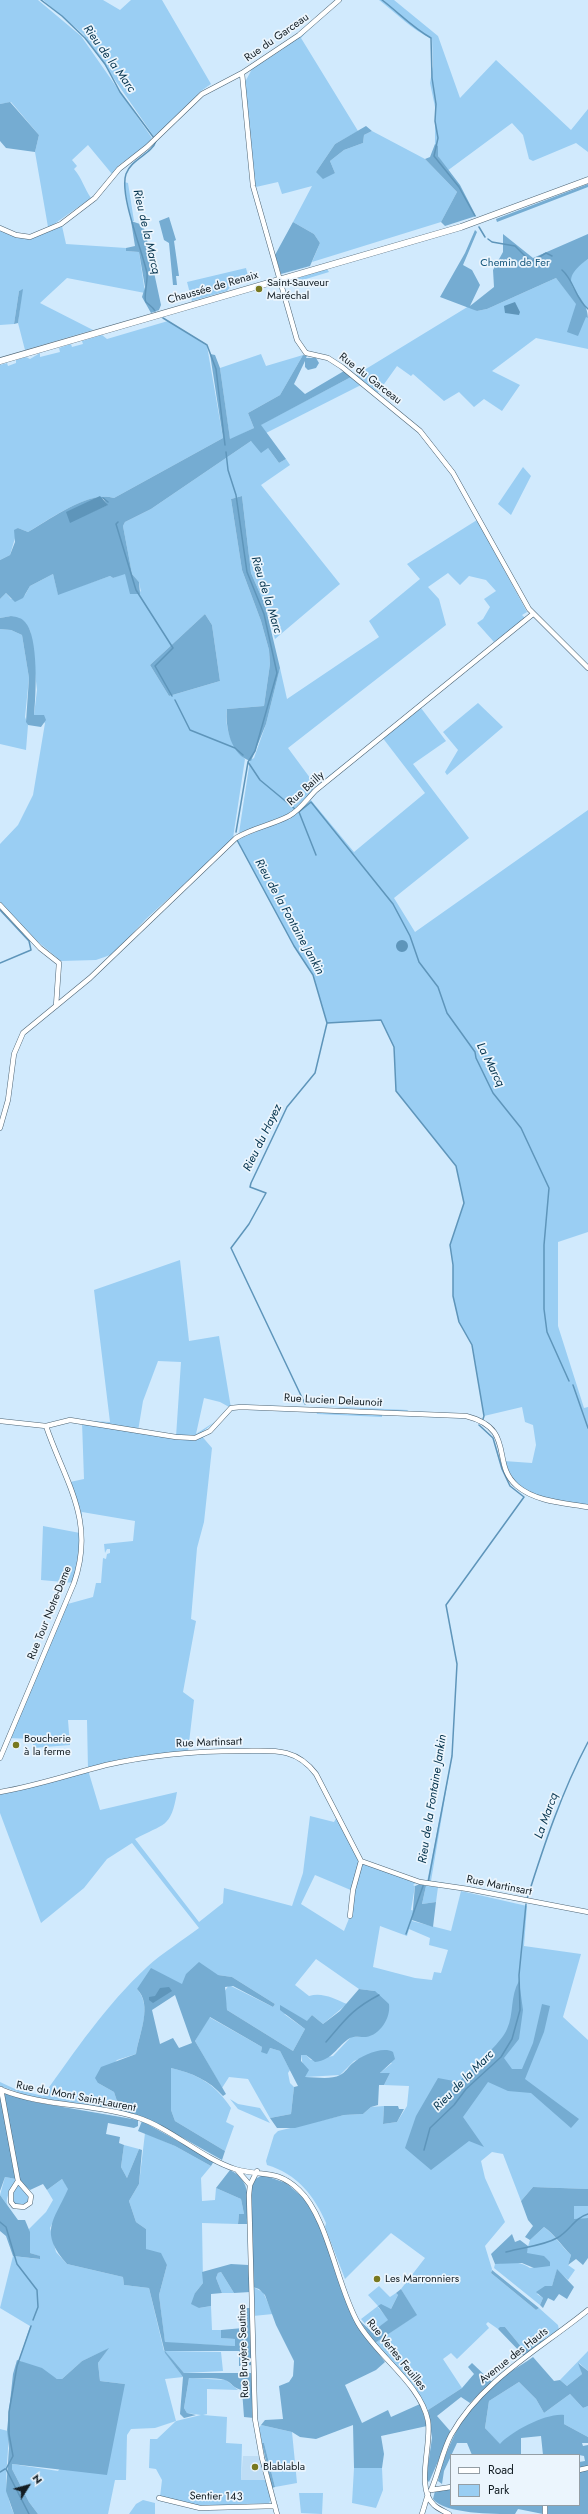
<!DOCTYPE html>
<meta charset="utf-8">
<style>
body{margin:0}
#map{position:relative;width:588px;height:2514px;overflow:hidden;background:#d1eafd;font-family:Jost,sans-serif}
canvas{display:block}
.legend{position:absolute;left:450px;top:2454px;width:130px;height:52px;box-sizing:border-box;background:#ebf5fd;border:1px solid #949ea5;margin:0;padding:5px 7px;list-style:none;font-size:12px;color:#121c22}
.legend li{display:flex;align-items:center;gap:8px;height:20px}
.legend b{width:20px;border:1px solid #949ea5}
.north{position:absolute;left:8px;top:2466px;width:40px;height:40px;-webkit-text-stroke:3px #ebf5fd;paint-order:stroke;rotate:53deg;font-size:11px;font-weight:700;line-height:16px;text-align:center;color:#121c22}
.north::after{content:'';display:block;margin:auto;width:14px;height:18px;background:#121c22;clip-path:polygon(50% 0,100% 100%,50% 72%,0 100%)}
</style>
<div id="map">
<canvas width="588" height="2514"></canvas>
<ul class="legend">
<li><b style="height:5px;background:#fff"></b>Road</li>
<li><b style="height:11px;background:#9acef3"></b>Park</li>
</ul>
<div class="north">N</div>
</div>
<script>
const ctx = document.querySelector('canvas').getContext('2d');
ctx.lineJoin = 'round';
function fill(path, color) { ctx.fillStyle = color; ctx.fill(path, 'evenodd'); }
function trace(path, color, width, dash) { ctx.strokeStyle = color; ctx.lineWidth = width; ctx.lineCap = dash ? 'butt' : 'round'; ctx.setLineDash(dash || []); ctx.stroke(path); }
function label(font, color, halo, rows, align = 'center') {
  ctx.font = font + ' Jost,sans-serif'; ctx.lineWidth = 3.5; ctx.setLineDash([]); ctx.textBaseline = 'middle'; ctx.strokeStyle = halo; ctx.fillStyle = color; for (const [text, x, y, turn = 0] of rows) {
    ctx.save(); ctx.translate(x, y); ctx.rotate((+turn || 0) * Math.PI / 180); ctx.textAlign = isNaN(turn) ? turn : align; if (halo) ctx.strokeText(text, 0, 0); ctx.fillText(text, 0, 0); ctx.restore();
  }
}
const built = new Path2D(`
 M243,2456h17l6,24h-25z`);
const green = new Path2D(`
 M0,0h38l43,36 71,102 -4,6 -29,21 -7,9 -24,-29 -16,15 5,6 -3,3c8,9 10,19 17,29l-41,29h-2l-13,-75 4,-17 -28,-33 -11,2z
 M43,0h60l17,10 11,-10h31l49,84 -10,7 -46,47 -72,-104z
 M379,0h15l44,36 22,62 36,-38 75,70 17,-21v43l-12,-9 -43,18 -4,-2 -6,-24 -11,-12 -65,48 -9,-15 -3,-12v-37l-5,-24 3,-17 -1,-27c-21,-10 -35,-25 -53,-39z
 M315,23l-14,15 57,93 -23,13 -19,28 19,1 -5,-12 14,-11 19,-7 1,-8 8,-4 53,28 32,33 -16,30 -129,40 8,-19 -6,-9 -21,-12 19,-36 -30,8 -4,-12 -22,5 -1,-3v5l-10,-107 7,-13 31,-20z
 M124,182l4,1 6,38h-3z
 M62,226l4,18 60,4v3l13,1 6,41 -78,-15 -27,25 53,27 -68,20 -7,-27 4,-33 -3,1 -5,33 -14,1v-95l29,9z
 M588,259v50c-9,-8 -24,-29 -14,-41 4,-3 10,-6 14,-9z
 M246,268l3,12 -17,5 -5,6 -35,10 -5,-19z
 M327,269l2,3 -43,13 -2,3v-6z
 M556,278l32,40v31l-52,-11 -44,33 28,14 -18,26 -18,-12 -10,8 -15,-15 -15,9 -31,-27 -2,2 -14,-10 -20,28 -21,-19 113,-69 8,5 10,-2z
 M168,321l39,25 16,92 -109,60c-25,-8 -64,21 -86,34l-10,-4 -8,27 -10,5v-195l7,-2 1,3 8,-3v-3l10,-3 4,2 10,-6v4l20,-5 -1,-4 12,-4 1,3 11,-3 -1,-3 20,-6 5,4z
 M261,354l5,12 37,-11 -23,40 -32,18 6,15 -24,12 -10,-72z
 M351,377l10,8 -95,48 -6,-8z
 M251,441l17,7 11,15 7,-4 4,6 -29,20 79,99 -65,55 -10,-34 -14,-32 -9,-77 -11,3 11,71 19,51 8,29 1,14 -6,42 -37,3c-3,19 5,38 18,50l-12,79 -3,4 -84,77 -33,35 -17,6 -35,1 -24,-20 -37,-38v-59l18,-19 15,-30 12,-72 -11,-8 3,-25 -7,-60 -19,-14 -11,2v-19l6,-6 5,6 14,-4 5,-9 23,-12 5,20 52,-18 3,2 12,-5 16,19 -2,-10 -7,-8 -9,-48 2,-4 26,-13zM205,614l7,11 8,56 -51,15 -19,-31z
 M523,467l8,9 -20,39 -13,-11z
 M477,520l50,92 -5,3 4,4 -32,23 -17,-19 6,-4 7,-12 -6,-8 12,-8 -10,-11 -17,-4 -9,9 -12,-12 -20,14 11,12 7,26 -158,123 28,38 96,-76 -120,103 -53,20 11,-73 4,-2 12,-34 14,-56 7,31 92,-62 -10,-16 51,-42 -13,-15z
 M0,629l11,1 11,5 7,43 -4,39 3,8 -2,25 -26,-6z
 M478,703l25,24 -56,48 -2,-3 13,-22 -15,-18z
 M421,708l25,33 -33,23 56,74 -75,60 21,34 173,-122v422l-30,10v84l26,82 4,-1v100l-50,-10 -22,-12 -12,-24 28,2 4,-18 -3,-20 -8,-3 -3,-15 -38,9 -12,-71 -13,-23 -6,-26v-31l-3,-20 14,-42 -8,-37 -60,-75 -2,-44 -13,-27 -54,3 -14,-48 -19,-29 -57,-106 51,-22 1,2 21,-21 44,53 71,-59 -43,-56z
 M180,1260l9,81 30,-5 12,72 -11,-6 -16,-4 -8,36 20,-13 -16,13 12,14 -8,74 -7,26 -6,71 5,2 -13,71 11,8 -6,51 -100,19 12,40 77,-18c-6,37 -13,31 -42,47l64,83 24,-19 1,-15 68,18 11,-33 7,-57 24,6 4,-7 27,49 51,19 -3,2 2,1 -4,24 4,1 -3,10 39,10 10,-40 66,15 -3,40 57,8 -18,63 25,23v149l-55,-2 -12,14 -18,-47 -11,-2 -11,9 4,17 20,44 -20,24 7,23 -1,4 45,37 3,-2 19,17 1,5 -27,16 -9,3 -18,-22 -7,2 -10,-7 -2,2 3,4 -32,31 -6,-6 -8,6 19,29 -34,22 -14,-24 -39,-43 41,-28 -15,-26 24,-31 -34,-25 -46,46 -20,-52 1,-4c-12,-28 -29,-49 -59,-58l-1,-4 8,-26 4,-4 66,-16 19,-1 8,-7 13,-1 -1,18 14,-2 10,-16 2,-20 -25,-1 6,-12h-10l12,-10 -21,-9 -17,7 -14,14 -35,2 -4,-22h5l5,5 22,-4 18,-19h11l13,-46 -16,-2 -43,-30 -21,26 14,11c14,-4 25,3 38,8l-24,20 -11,-9 -5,7 -9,-5 -14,-3 21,15 -12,22 -66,-41 -3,-18 5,-7 44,22 2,-3 -43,-27 -14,-2 -36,9 -45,5c16,18 2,44 -1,65l-19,6 -19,23 16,9 4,12 -26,-2v5l-63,-11 -29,-10v-4l15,7 28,7c32,-45 63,-91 104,-129 15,-14 35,-26 52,-39l-67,-85 -25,16 -23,29 -43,35 -41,-110v-21l88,-22 -1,-50h-19l2,25 -37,3v-9l-25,-1 56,-133 29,-8 3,-14h5l2,-25 3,1 1,-5 3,-1v-4h-3l-2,4 -1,-9 29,-3 2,-20 -53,-9v20l-1,-20 -11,-30 14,-3 -2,-57 28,4 -19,-5 19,1 -16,-132zM158,1361l23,1 -5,75 -38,-6 5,-30zM315,1875l38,16 -3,25 -6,15 -43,-27zM380,1926l27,10 2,-7 21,9 -1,7 19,5 -7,23 -7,-1 -2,8 -17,-2 -42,-11z
 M318,1406l90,4 -1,2z
 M316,1411l66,3v3l-65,-3z
 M43,1526l37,7v15l-6,35 -33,-3z
 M452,1756l-21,125 16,2 -20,-1z
 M426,1886l12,1 -2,15 -14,2z
 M209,2017l53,30 -1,5 9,-4 10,3 10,19 -2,3 2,10 4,4 -3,27 -21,4 -22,-39 -19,-2 -7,11 -27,-47z
 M171,2068c27,6 45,17 60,40l-5,14 8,4 -9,25 -50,-30 -4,-11z
 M230,2099l8,5 22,4 10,15 -32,-14z
 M145,2133l30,13 36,20 -10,12 1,23 13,-1 1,-12 25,11 3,15h-5l-1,10 -36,-1 1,60 -8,10 4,15 12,-2 1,24h9l1,8 13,1v7l-70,-3 -6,-48 8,-30 -21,-16v-20l-10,-7 -7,-21 10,-17z
 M124,2145l15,4 -12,29 -6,-11z
 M5,2177l11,2c0,9 -13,16 -8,27l-8,-11z
 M62,2179l7,10 -19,39 6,24 11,12 56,13 1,8 25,3 15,63 57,1 2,19 -39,2 -20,-22 19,26 -18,2 11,42 -21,7 -24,1 -4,6 -1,45h-11l-7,34h-70l-9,-12 -17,-33v-5l46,7 67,-87 -25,-3 -2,-18 10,-14 -26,12 -20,18h-5l-35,-17 -3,-2 11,-34 -30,-18 13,-52 26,3v-3l-9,-3 -1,-24 17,-17 7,-12 -6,-10z
 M18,2185l3,1 8,7v7l-5,5h-8l-4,-3v-8z
 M574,2205l14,1v12l-14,2z
 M544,2227c12,9 16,18 27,28l-3,10 7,5 -7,10 -11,-10 -5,16 -15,8 6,4 -3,7 -46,-37 1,-4c13,-2 23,-4 35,4l13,-2 -17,-13 4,-13z
 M221,2272l13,21h-12l-6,-15 2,-5z
 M379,2286l11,11 6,-4 2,2 -7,14 -13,-2 11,13 -17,12 -11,-13 17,-13 -10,-11z
 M253,2287l10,5 10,22 -20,2z
 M588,2351v20l-9,-8 3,11 -15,12 -7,-6z
 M189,2378l37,2 12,10 -31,-1v25l-4,1 24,2 -1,26 16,1 -1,36h25l5,19 -2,4 -69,3 -40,-9 2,-17 -6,-11 -7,-1 1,-29h7l19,-18 25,-6 -14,-2 -3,-5z
 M519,2382l17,17 8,14 26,-19 13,14 5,-2v31l-24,-13 -1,-5 -63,26 -15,-17 4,-27z
 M261,2425l31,7 5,51 -22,4 -11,-44h-2l-3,-15z
 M0,2429l8,2c2,32 -8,51 6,83h-14z
 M354,2468h28l1,22 -7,18 -24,-5z
 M299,2493h24l-1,21 -21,-1z
 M143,2500l12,3v11h-26l7,-10z`);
const forest = new Path2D(`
 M10,102l29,33 -4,17 -29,-4 -6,-7v-37z
 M366,126l6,5 -8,4 -1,8 -19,7 -14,11 5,12 -12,6 -7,-7 19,-28z
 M435,144l3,2v10l22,29 16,31 -31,10 -4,-4 16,-30 -32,-33 5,-2z
 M588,184v3l-91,35 -1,-3z
 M169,217l7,23 -2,1 5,35h-3l1,9h-4l-4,-42 -5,-3 -5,-19z
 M131,221l12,4 3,10 15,70 -2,5 -8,3 -9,-16 3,-10 -6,-35 -13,-1v-3l9,-2z
 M293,222l21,12 6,9 -10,23 -29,8 -6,-19z
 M475,230l2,2 -14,33 9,5 8,15 -10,21 24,-19 -1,-17 10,-18v-18l30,24 55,-24v25c-38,27 0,32 0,59l-2,-1 -8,19 -11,-4 9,-28 -20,-26 -69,31 -10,2 -37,-14 25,-44z
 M23,289l-5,34 -4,1 5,-33z
 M210,354l5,1 5,13 10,71 24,-11 -6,-15 32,-18 23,-40 4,1 -1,2h10l3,5 -3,5 -8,2 -3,-3v-6l-11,23 11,10 39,-23 7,6 -90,48 25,34 -7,4 -11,-15 -7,5 -10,-12 -100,68 -26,13 -2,4 9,48 7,8 1,12h-10l-5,-20 -12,4 -3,-2 -52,19 -5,-21 -23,12 -7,12 -8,4 -9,-9 -6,6v-39l10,-5 5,-13 -1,-12 4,-2 10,4c23,-13 60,-42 86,-34l109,-60zM103,498l4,7 -26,12z
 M242,496l9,77 14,32 15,63 -14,56 -15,37c-20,-5 -26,-34 -24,-52l37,-3 6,-42 -1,-14 -8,-29 -19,-51 -11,-71z
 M205,614l7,11 8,56 -51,15 -19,-31z
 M11,616c6,1 11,2 14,6 14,14 11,74 9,93h10l2,5 -5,7 -13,-2 -2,-3 3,-44 -7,-43 -11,-5 -11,-1v-11z
 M420,1884l6,2 -4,18 14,-2 -3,25 -21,-7 3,-34z
 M199,1962l19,13 14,2 43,27 -2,3 -40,-21 -8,1 2,23 66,41 12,-22 -25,-19v-5l27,16 5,-6 11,9 17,-13 19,-22 16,2 14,13c2,14 -9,31 -23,33 -5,0 -12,-1 -16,1 -13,8 -17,22 -35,24l-9,-7h-5v6l8,9 -4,7c10,0 26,3 35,-2 5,-2 9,-9 13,-12 9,-8 30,-17 40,-11l2,7 -15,14h10l-6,12h-5l-1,20 -7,2 -8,7 -19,1 -49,13h-18l-7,-10 21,-4 3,-27 4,-1 -18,-35 -10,-3 -3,6 -6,-2 1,-5 -52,-30 -15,24 31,53 -3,2c-14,-16 -31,-23 -52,-28v42l4,11 50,30 -3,9 -64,-36 -66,-17v-5l26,2 -4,-12 -16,-9 -3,-5 6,-11 35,-13c3,-20 17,-49 1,-65l14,-21 31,16 4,-10zM175,1995l17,48 -13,5 -6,-10 -13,6 -8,-34z
 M519,1981l4,29 -4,29 -15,19 8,11h10l11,-26 9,-39 8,2 -6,26 -19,47 54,40 -8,9 -40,-35 -23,-2 -20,-9 -25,35 21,30 -15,-6 -38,29 -26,-22 11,-32 22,-38 21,4c11,-13 43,-39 48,-53 7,-15 3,-33 12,-48z
 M0,2091l34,11 104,18v6l-4,2 -26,-5 -2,11 14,3 -1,6 5,2 -3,22 6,11 12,-29 3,1 -3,34 -10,17 7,21 10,7v20l15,4 6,12 -8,30 6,47 70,4v-7l-14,-1v-8l22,-2v-20h7l2,57 -13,1v-15h-74l19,22h68l2,45 -10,-1 -2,-27c-8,-1 -11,-8 -17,-10 -11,-3 -25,-1 -36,-2l-5,30 3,5 9,2 -12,3 -4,-4 3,-37 -18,-24 -16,-65 -25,-3 -1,-8 -56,-13c-28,-32 -14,-42 1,-75l-6,-10 -15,11 -4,-6 -13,6 -14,-11 -11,-2 -5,14z
 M384,2106h14l1,3h5l-7,13 -14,2z
 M142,2121l72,40 -3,5 -36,-20 -37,-15z
 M230,2170c23,11 17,32 17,54h-9l1,-10h5l-3,-15 -25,-11z
 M263,2175l23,8 20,17 12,22 39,103 28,37 -9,8 -31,15 17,38 26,-13 3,7 29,-13 7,22 -46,10 3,18 -2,14h-28l-1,-43 -37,14 -16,-2 -8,-5 -31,-7 4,-5 18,-1 -4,-33 10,-4 4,-6 1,-15 -18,-36 -11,-30 -6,-6 -6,-2 -2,-98 4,-10z
 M533,2187l55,2v17h-14v13l14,-1v40l-5,7 -7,-6 -8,6 3,-10c-10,-10 -16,-20 -27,-28l-14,13 -5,-3 8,-11 -5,-6 -7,-19z
 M0,2195l18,25h7l5,12v21l10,3v3l-27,-3 -7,-20 -6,-5z
 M512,2234l3,8 5,-2 8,6 -1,7 17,3 6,6v4l-16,2 -12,-5 -27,1 -4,-10z
 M231,2264l17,1 2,27 -16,1 -13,-21 -3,1 -2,5 6,15 -11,1v12l-12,2 -8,-4 4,-11 8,-10 -1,-11z
 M557,2269l17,18 -7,12 -8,-5 -5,7 -6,-3 -5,10 -3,-3 3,-7 -7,-6 9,-6h7z
 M492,2270l47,38 -3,2 -45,-37z
 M401,2289l16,26 -42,28 -16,-23 13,12 16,-12 -10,-14 3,-2 10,5 7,-14 -2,-2z
 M500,2327h5l18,22 28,-13 -27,20 -26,-27z
 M109,2348l-11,15 2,18 25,3 -18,91 -95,-11v5l17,33 9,12h-24l-8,-23 3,-43 -2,-18 6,-56 4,-14 25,8 15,11h5l20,-18z
 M533,2357l21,24 6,-1 7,6 15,-12 -4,-11 10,8v35l-5,2 -13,-14 -26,19 -8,-14 -17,-17 -30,19 -4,27 15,16c12,-13 46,-31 64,-29v9l24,13v6h-6l1,3 5,-1v69h-42v-9h33v-45v2l6,-1 -1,-5 -5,-1h-36l-2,-19 -20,2v17h-49l-5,-12h-10l-13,28 -2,13 -4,-3c6,-30 28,-75 52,-95 13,-11 29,-19 43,-29z
 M472,2363l20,19 -22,21 -9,-6 -24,19 14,16 -22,50 -3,-3 6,-41 -4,-28 34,-22 12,-14 -6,-7z
 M262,2443h2l11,44 -3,1z
 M451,2488v17h93l-1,9 -25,-5 -3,5c-22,0 -70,0 -82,-15l2,-8z`);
const water = new Path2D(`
 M515,302l5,10 -1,3 -14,-2 -1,-7z
 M100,496l8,9 -38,18 -4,-11z
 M396 946a6 6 0 1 1 12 0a6 6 0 1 1-12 0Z
 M169,1987l3,4 -19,12 -4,-3v-3l6,-1 5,-8z`);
const stream = new Path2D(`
 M41,0l21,16 23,22 20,26 15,28 34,46
 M382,0c17,13 31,28 49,38l1,40 4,26 -1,17 3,17 -4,18 25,31 16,29
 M479,227l6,10
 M488,239l4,3 23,4 16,16 15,-9 6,3
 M562,270c12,10 13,29 26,39
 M155,311c-2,-4 -6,-6 -9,-9 -3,-3 2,-20 1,-29 -5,-23 -28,-79 -21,-99 5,-15 26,-20 30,-33
 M163,318l44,27 9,24 9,76
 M226,452l2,18 8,25 11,77 17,42 13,59 -22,78 -7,11 -12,70
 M103,498l5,4
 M118,522l-2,2 20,66 37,58 -18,18 17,30
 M175,700l15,30 45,18 8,7
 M248,762l12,18 35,29
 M237,840l57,106 19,29 14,48 54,-3 13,27 2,44 60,75 8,37 -14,42 3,20v31l6,26 13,23 12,71 -1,3
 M316,855l-17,-43 12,-10 82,102 17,32 9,26 19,25 9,26 28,39 1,6 17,35 28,35 28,60 -5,57v64l3,23 22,49
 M0,910l29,31 2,9 -31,13
 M573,1385l15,43
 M305,1404l-74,-156 18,-24 17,-31 -16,-6 1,-4 36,-76 28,-34 12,-50
 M428,1883l24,-127 5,-92 -11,-59 78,-108 -14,-11 -8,-17 -9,-31 -14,-13
 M527,1899c17,-54 35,-108 61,-157
 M406,1934l17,-48
 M326,2042c19,-22 26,-33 53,-47
 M424,2150l6,-22 24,-23 12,-16 35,-32 11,-18 8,-29 -1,-35 7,-71
 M0,2222l6,5 11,37 20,26 1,17 -5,13
 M506,2252c17,-5 37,-6 51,-14 13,-7 17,-20 31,-24
 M0,2472l5,-3
 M29,2514l-23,-45 7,-13 -4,-22v-22l8,-46 14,-40`);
const minor = new Path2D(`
 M339,0l-40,35 -57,38 11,113 44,154 9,13 22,5 14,9 78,64 33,42 76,136 59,59
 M0,228l16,7 14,2 31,-13 34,-26 24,-29 28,-22 55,-53 40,-21
 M0,905l40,43 19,15 -3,43
 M0,1128l8,-28 6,-46 9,-21 67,-55 146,-140c16,-10 36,-13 53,-22 11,-6 18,-17 27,-26l217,-176
 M0,1421l46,5
 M46,1426l24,-6 106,17 19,1 15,-7 21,-23 10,-1 225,9c51,13 24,47 51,70 19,16 48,17 71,21
 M0,1758l74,-175c22,-63 -9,-101 -28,-157
 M0,1792c36,-6 71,-18 106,-27 45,-10 88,-14 133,-14 32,0 56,-5 77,23l45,87 59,21 48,7 120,23
 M350,1916l3,-26 8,-29
 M0,2089c43,18 92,14 136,28 35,11 65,41 99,52 26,8 41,-1 64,21 29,27 38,97 59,133 19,33 63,61 70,98 4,23 -13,67 6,84 4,4 10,6 15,9
 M1,2089l17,92 13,15 -1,7 -6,4 -10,-1 -3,-4v-10l7,-11
 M237,2170l13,15
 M257,2171l-7,14 -1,10 6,224 7,39 15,56
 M579,2470l9,-2
 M431,2490c8,-18 11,-38 20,-55 31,-55 89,-86 137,-125
 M431,2490l20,-3
 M159,2498l41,10 75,-2
 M422,2514l6,-20
 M545,2514v-9`);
const major = new Path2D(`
 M0,361l461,-134 127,-47`);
const markers = [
 [259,289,4,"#787920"],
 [16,1745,4,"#787920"],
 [377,2279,4,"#787920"],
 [255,2467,4,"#787920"]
];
const streetNames = [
 ["Rue du Garceau",277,38,-35],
 ["Chaussée de Renaix",213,288,-16],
 ["Rue du Garceau",370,379,38],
 ["Rue Bailly",306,789,-42],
 ["Rue Lucien Delaunoit",333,1401,3],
 ["Rue Tour Notre-Dame",50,1613,-68],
 ["Rue Martinsart",209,1743,-2],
 ["Rue Martinsart",499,1886,11],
 ["Rue du Mont Saint-Laurent",76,2097,11],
 ["Rue Bruyère Seutine",244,2351,-92],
 ["Rue Vertes Feuilles",396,2355,51],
 ["Avenue des Hauts",514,2356,-38],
 ["Sentier 143",216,2497,1]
];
const parkNames = [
 ["Chemin de Fer",515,263]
];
const poiNames = [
 ["Saint-Sauveur",267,283],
 ["Maréchal",267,296],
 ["Boucherie",24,1739],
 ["à la ferme",24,1752],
 ["Les Marronniers",385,2279],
 ["Blablabla",263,2467]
];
const waterNames = [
 ["Rieu de la Marc",109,59,54],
 ["Rieu de la Marcq",146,232,77],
 ["Rieu de la Marc",266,595,73],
 ["Rieu de la Fontaine Jankin",289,917,61],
 ["La Marcq",490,1065,63],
 ["Rieu du Hayez",263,1138,-64],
 ["Rieu de la Fontaine Jankin",433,1799,-81],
 ["La Marcq",547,1816,-70],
 ["Rieu de la Marc",464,2081,-45]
];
fill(built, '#beddf5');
fill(green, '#9acef3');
fill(forest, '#75acd2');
fill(water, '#5e95ba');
trace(stream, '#5e95ba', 1.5);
trace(minor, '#4e6575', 5.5);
trace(major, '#4e6575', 7);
trace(minor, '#fff', 4.5);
trace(major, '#fff', 6);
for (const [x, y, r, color] of markers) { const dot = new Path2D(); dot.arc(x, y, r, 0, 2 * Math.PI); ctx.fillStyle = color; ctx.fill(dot); trace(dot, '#ebf5fd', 1.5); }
label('11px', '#121c22', '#ebf5fd', streetNames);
label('11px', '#17587e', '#ebf5fd', parkNames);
label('11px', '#121c22', '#ebf5fd', poiNames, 'left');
label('italic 12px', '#04334d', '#ebf5fd', waterNames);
</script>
